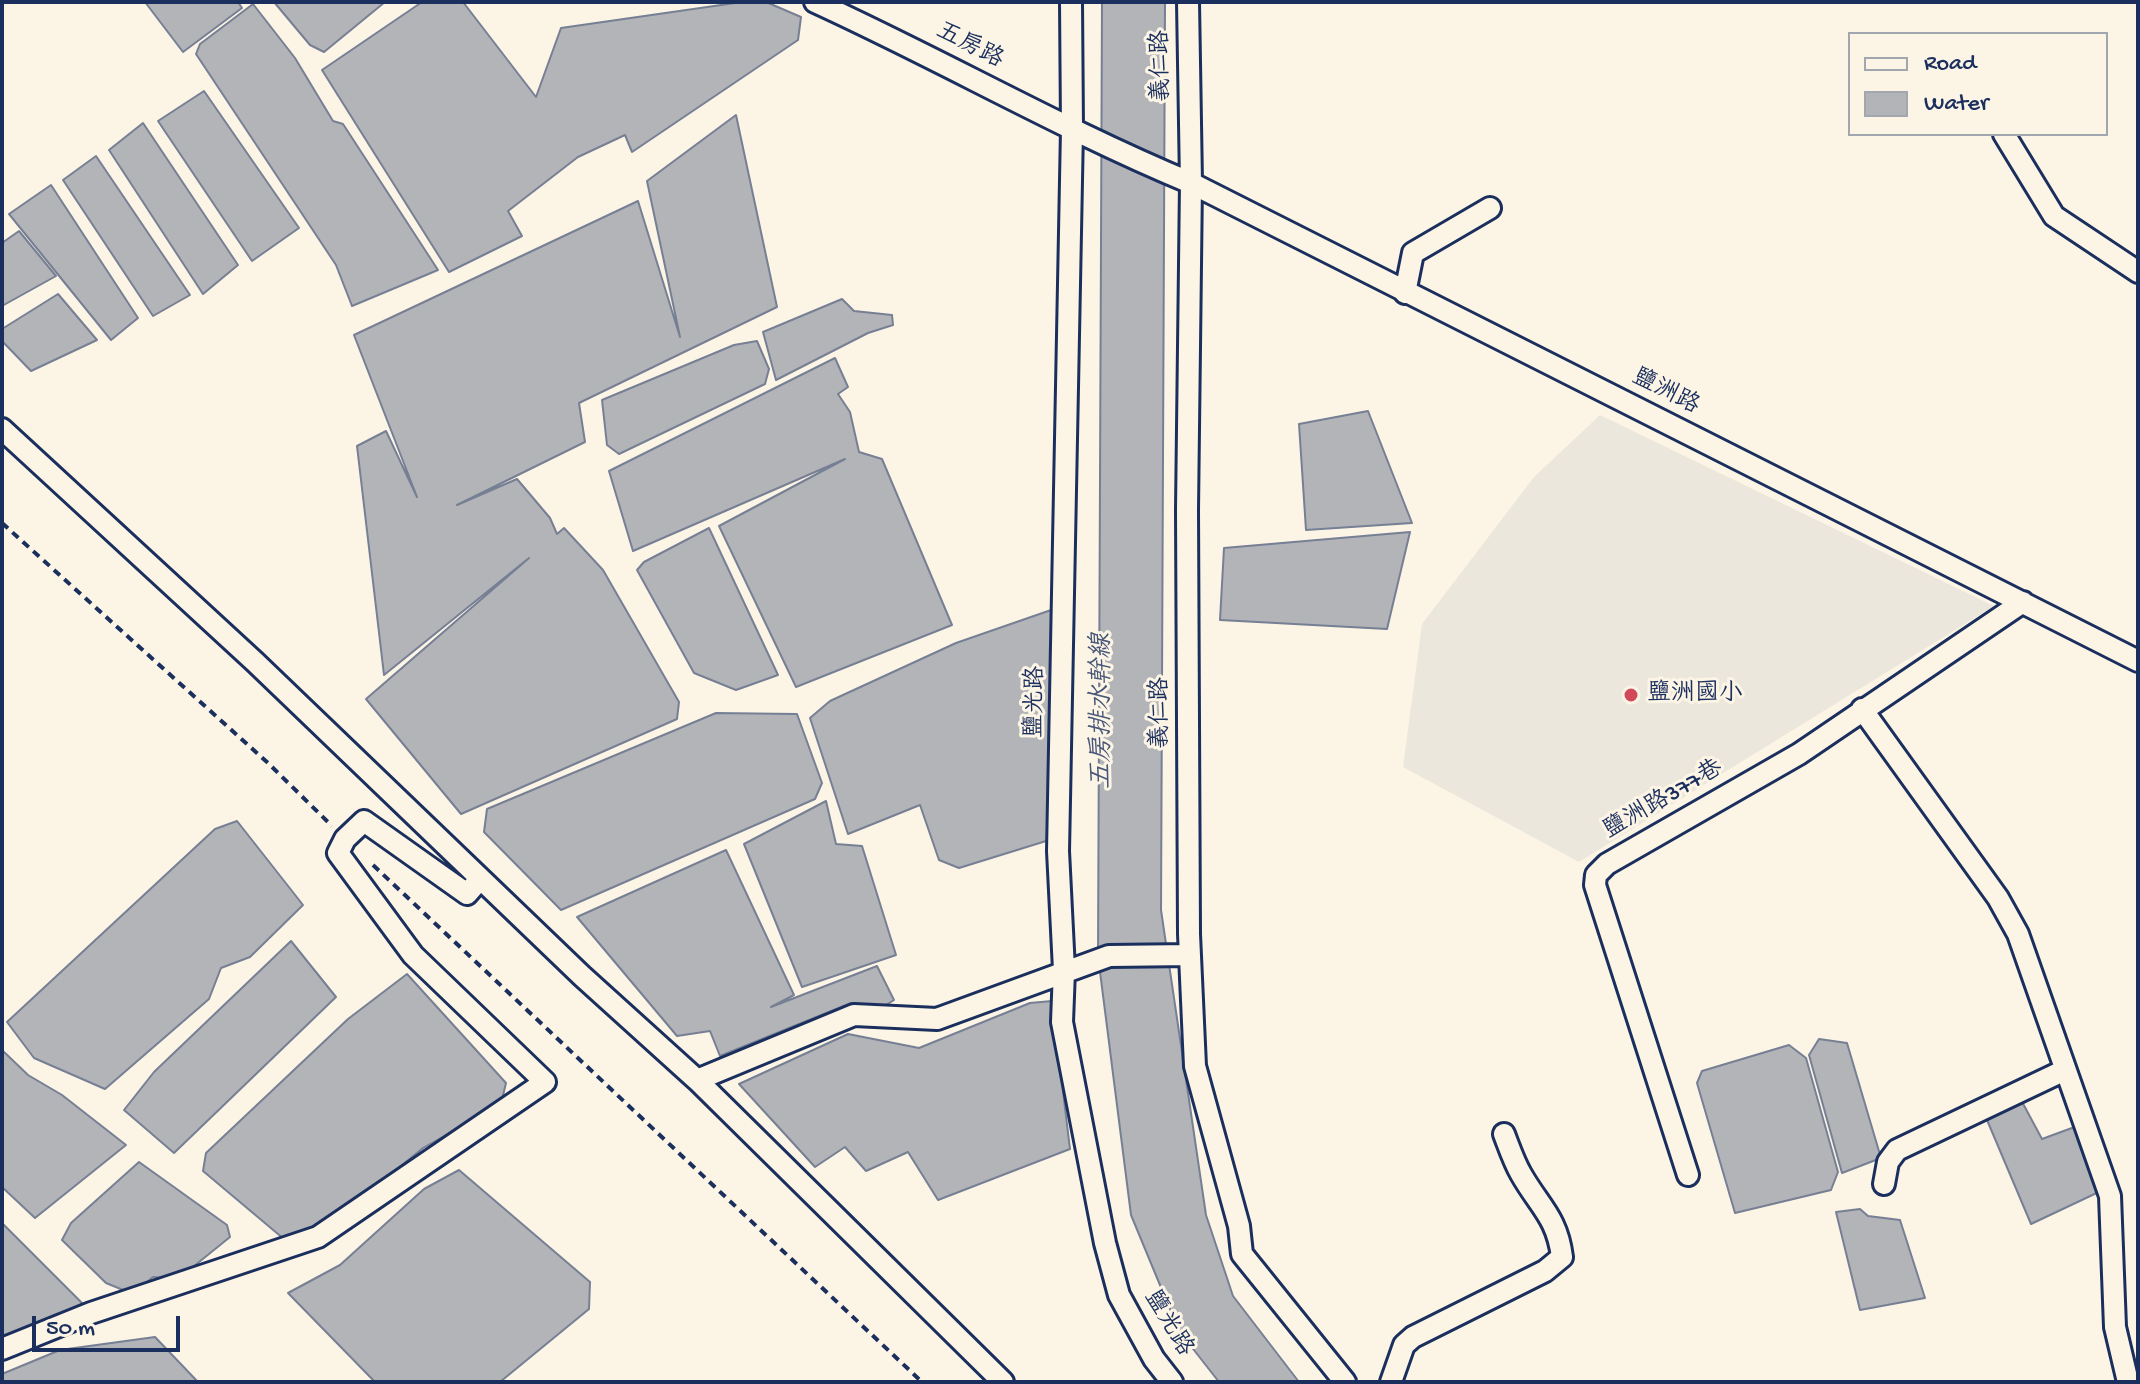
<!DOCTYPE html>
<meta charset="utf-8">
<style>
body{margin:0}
#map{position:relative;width:2140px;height:1384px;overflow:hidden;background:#fcf5e5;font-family:"Gochi Hand",sans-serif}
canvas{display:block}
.frame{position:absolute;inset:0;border:4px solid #1b2f5e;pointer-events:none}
.legend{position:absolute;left:1848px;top:32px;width:260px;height:104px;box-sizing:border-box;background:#fcf5e5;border:2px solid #a2a6af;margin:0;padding:10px 14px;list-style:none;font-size:24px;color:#1b2f5e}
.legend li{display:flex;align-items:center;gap:16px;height:40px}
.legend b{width:40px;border:2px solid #a2a6af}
.scale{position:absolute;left:32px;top:1316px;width:148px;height:36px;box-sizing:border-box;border:4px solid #1b2f5e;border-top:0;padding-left:10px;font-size:24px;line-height:28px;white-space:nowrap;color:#1b2f5e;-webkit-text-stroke:6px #fcf5e5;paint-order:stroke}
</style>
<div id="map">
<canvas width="2140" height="1384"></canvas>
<div class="frame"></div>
<ul class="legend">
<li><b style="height:10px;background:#fcf5e5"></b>Road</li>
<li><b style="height:22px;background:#b2b4b8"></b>Water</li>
</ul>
<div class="scale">50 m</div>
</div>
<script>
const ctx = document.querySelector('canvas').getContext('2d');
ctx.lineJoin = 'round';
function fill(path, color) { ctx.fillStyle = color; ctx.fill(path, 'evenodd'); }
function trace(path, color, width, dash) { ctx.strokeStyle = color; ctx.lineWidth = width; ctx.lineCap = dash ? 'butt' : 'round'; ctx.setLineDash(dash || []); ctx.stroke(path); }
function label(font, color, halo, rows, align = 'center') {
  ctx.font = font + ' "Gochi Hand","LXGW WenKai TC",sans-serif'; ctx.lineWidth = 6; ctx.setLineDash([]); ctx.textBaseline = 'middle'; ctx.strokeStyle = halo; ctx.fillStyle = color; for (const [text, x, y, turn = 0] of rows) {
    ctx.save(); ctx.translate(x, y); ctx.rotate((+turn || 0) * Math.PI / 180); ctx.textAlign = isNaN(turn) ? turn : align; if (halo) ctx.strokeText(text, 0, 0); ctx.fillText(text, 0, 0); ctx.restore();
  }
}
const built = new Path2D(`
 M1600,415l394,191 -415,256 -176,-95 19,-143 112,-147z`);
const water = new Path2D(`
 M145,2h93l4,6 -59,44z
 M274,2h111l-61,50 -14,-7z
 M422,2h41l73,95 25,-69 181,-26h24l35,15 -3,23 -166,112 -7,-17 -47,22 -70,54 14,25 -73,36 -127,-202z
 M1102,2h63l-4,908 45,305 27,81 66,86h-80l-40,-51 -48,-116 -33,-259z
 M253,4l42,54 38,63 10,3 95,146 -86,36 -16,-41 -140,-211 4,-10z
 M204,91l95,137 -47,33 -94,-140z
 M736,115l41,192 -198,96 6,39 -128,63 60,-26 33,39 7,16 7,-6 39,42 76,132 -2,17 -216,95 -95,-115 163,-141 -145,117 -27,-229 29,-15 31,66 -63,-162 284,-134 42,136 -33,-156z
 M143,123l95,142 -35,29 -94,-144z
 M96,156l94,139 -37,21 -90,-136z
 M51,185l87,133 -27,22 -102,-126z
 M19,231l37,45 -54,30v-63z
 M58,294l39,46 -66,31 -29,-30v-12z
 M842,299l12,12 38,4 1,10 -25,8 -92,47 -13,-48z
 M757,341l12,28 -4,15 -146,70 -12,-9 -5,-45 132,-55z
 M835,358l13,29 -10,7 12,18 9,40 23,7 70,166 -156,62 -77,-161 126,-67 -212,92 -24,-80z
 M1368,411l44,112 -106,7 -7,-106z
 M709,528l69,147 -42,15 -42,-17 -57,-103 7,-8z
 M1410,532l-23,97 -167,-9 4,-72z
 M1054,609l5,228 -100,31 -20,-8 -19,-55 -72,29 -38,-116 20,-17 126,-58z
 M716,713l81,1 25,69 -7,16 -254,111 -77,-78 3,-23z
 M826,801l10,43 26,2 34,109 -94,32 -58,-143z
 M237,821l66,84 -53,52 -29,11 -12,31 -104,90 -71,-31 -27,-36 208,-193z
 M726,850l68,145 -23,12 106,-41 17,34 -11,7 -32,-4 -131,53 -10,-25 -33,5 -100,-119z
 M291,941l45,56 -162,156 -50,-43 30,-38z
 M407,974l99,109 -5,21 -78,44 -126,102 -94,-79 3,-18 142,-134z
 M1052,1001l18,148 -132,51 -30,-48 -42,19 -21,-24 -30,20 -76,-83 109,-50 71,14 111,-45z
 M1819,1039l28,4 34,115 -39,15 -33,-118z
 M1789,1045l17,13 32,114 -7,18 -96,23 -38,-130 5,-12z
 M2,1050l26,25 34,20 64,50 -91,73 -33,-31z
 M2020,1098l22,41 38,-14 23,65 -72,34 -44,-104z
 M139,1162l88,63 3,12 -52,42 -25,-2 -20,17 -27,-11 -44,-43 9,-17z
 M459,1170l131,112 -1,27 -89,73h-125l-87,-89 52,-28 84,-76z
 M1860,1209l8,7 32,4 25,78 -65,12 -24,-98z
 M2,1223l80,80 -21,22 -59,16z
 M155,1337l43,45h-196v-8l58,-24z`);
const path = new Path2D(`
 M2,523l266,240 64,63
 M373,865l549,517`);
const minor = new Path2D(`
 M815,2c127,58 248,128 376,181l947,478
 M1071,2l1,127 -14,722 6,119 -2,52 43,221 14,52 35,64 18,23
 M1188,2l3,181 -4,327 2,424 6,132 44,160 3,28 103,128
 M2004,134l50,82 84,56
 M1405,293l8,-40 77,-45
 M2,429l253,233 327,314 115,104 306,302
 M1862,709l136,189 20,36 92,262 5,131 13,55
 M697,1080l157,-65 83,4 172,-63 81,-1
 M1688,1175l-93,-290 1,-10 11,-11 192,-110 224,-152
 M1884,1184l4,-22 9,-12 168,-80
 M2,1349l89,-36 227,-76 227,-155 -132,-127 -75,-102 7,-14 19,-18 103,73 13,-15
 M1391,1382l13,-37 9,-8 132,-66 17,-14c-5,-40 -23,-51 -41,-83 -7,-12 -12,-27 -17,-40`);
const markers = [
 [1631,695,8,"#d1495b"]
];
const streetNames = [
 ["五房路",969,47,27],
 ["義仁路",1163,66,-91],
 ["鹽洲路",1665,393,27],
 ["鹽光路",1037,702,-89],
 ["義仁路",1162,713,-90],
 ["鹽洲路377巷",1664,801,-30],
 ["鹽光路",1167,1324,59]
];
const poiNames = [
 ["鹽洲國小",1647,695]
];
const waterNames = [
 ["五房排水幹線",1104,711,-90]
];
fill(built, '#ece7dc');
fill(water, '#b2b4b8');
trace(water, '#767f94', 2);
trace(minor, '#1b2f5e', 26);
trace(path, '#1b2f5e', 4, [8, 6]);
trace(minor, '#fcf5e5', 20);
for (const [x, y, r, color] of markers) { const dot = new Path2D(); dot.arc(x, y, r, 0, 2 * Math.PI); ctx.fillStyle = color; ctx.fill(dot); trace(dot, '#fcf5e5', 3); }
label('24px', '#1b2f5e', '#fcf5e5', streetNames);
label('24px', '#1b2f5e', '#fcf5e5', poiNames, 'left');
label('italic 26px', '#485779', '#fcf5e5', waterNames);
</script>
